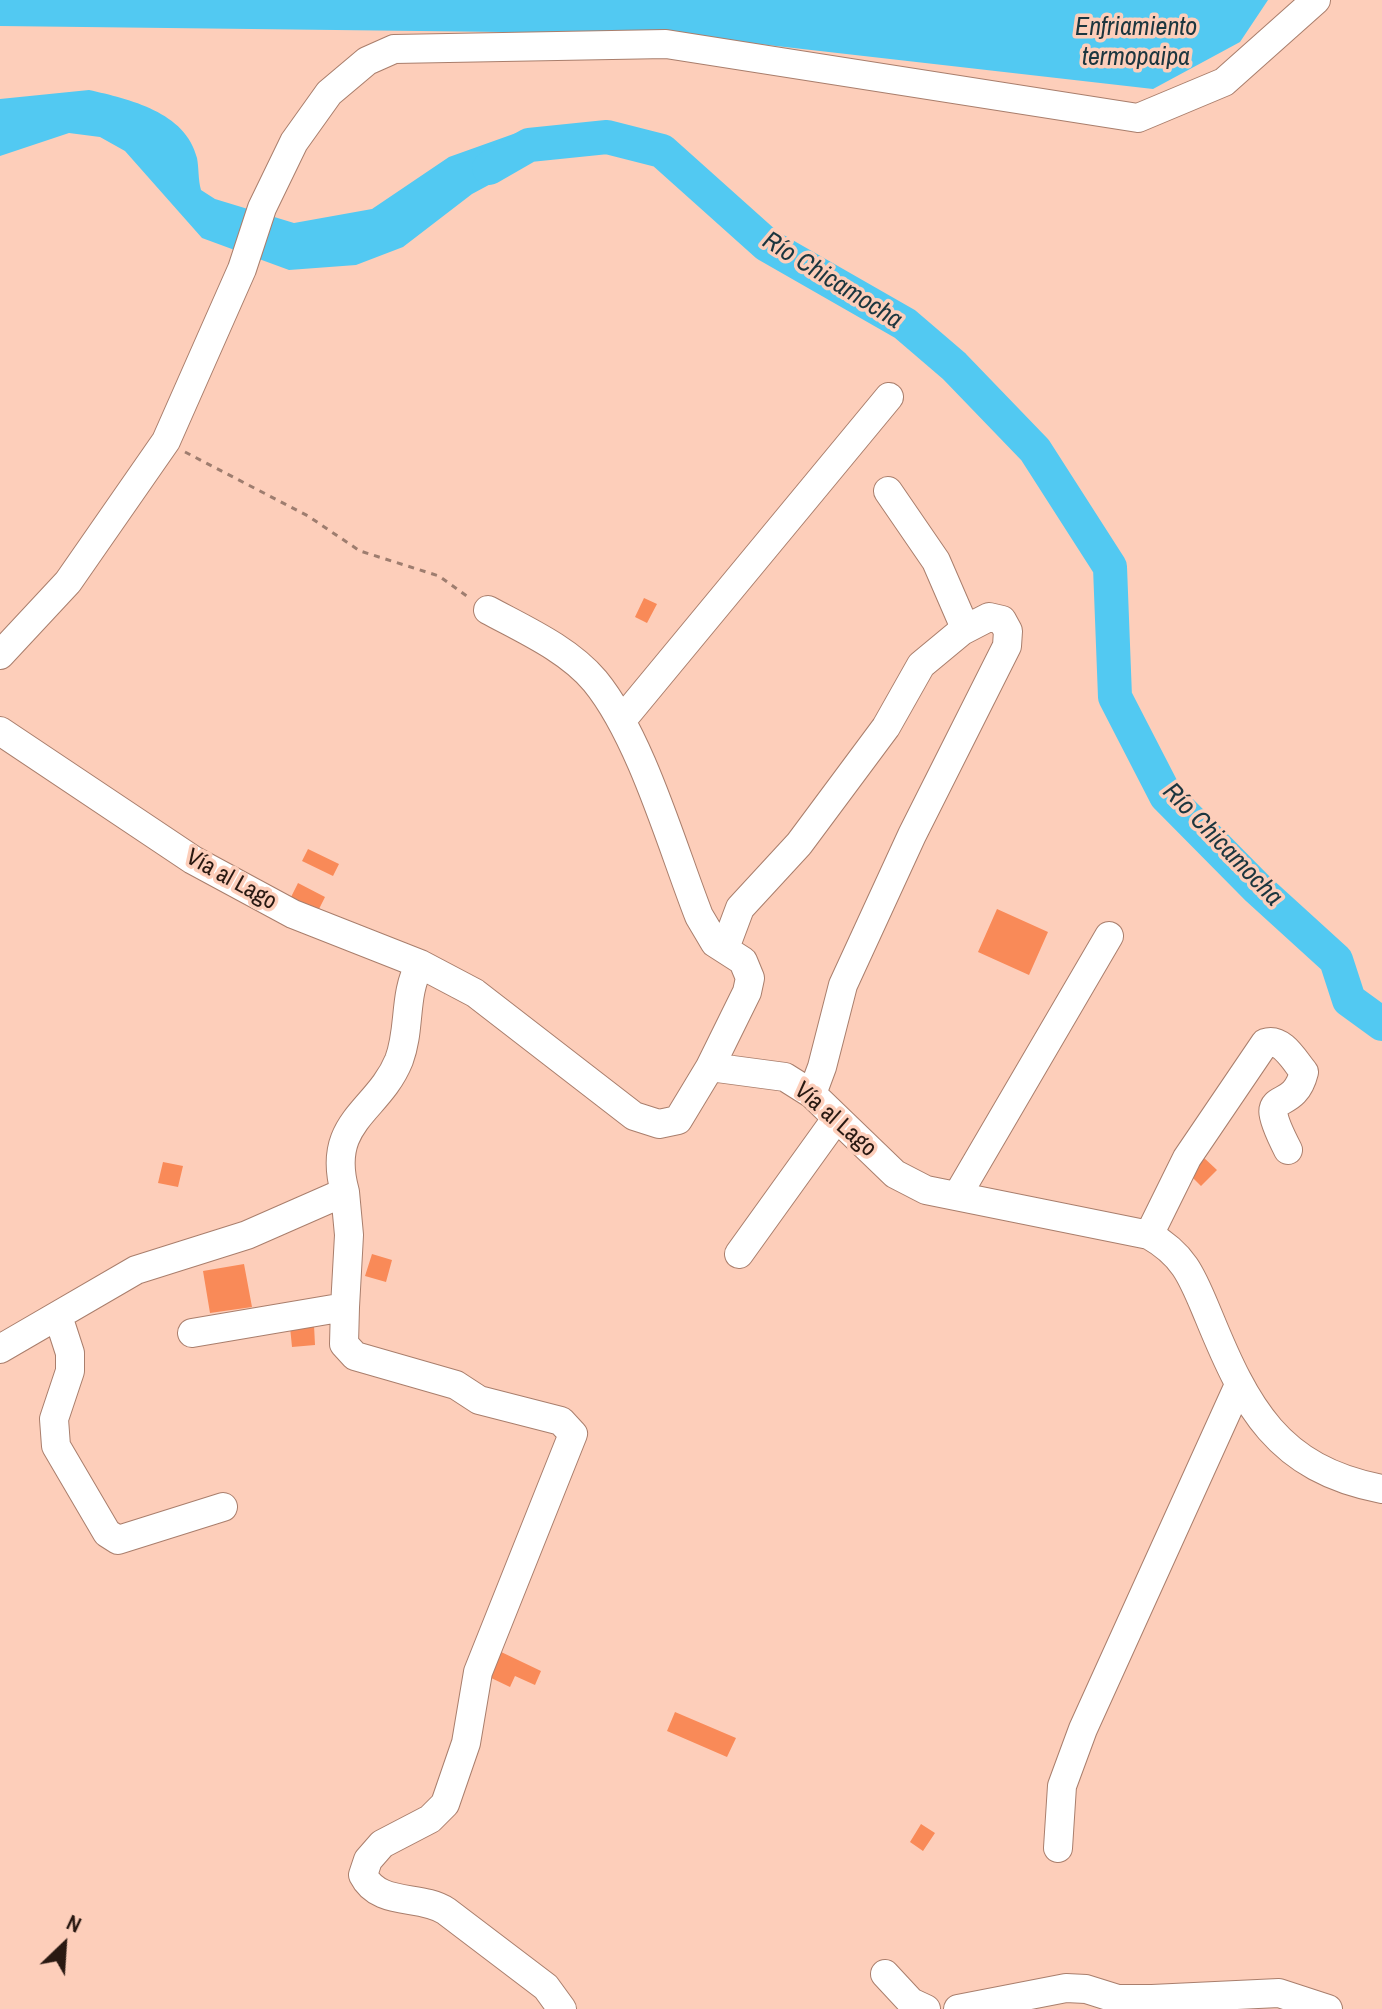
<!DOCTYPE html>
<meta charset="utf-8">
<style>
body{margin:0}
#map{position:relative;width:1382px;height:2009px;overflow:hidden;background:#fdceba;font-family:"Archivo Narrow",sans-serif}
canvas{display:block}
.north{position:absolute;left:24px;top:1905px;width:80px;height:80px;-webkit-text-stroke:6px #fdceba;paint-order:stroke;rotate:25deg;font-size:22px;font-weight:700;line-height:32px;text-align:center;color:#291912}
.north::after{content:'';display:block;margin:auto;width:28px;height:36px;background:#291912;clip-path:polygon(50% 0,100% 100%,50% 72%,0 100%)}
</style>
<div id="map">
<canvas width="1382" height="2009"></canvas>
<div class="north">N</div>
</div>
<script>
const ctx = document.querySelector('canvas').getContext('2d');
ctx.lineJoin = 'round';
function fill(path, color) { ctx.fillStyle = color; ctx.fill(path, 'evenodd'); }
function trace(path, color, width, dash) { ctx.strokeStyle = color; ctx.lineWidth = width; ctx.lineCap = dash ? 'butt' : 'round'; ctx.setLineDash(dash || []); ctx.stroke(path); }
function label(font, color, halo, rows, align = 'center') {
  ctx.font = font + ' "Archivo Narrow",sans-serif'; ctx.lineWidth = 7; ctx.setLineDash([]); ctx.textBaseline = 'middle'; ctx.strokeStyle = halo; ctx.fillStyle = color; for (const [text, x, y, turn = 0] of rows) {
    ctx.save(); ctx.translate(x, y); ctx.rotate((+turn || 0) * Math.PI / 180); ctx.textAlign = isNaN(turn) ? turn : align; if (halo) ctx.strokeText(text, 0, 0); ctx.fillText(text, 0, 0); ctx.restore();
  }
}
const water = new Path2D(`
 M0,0h1268l-28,42 -87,47 -482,-55 -671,-8z
 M89,90c40,9 97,22 108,68 2,11 1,21 4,32l14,9 79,24 78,-14 77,-52 70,-25 18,27 -65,35 -69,53 -47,18 -67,5 -87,-32 -77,-87 -25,-14 -31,-4 -69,23v-57z`);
const river = new Path2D(`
 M489,168l40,-23 78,-8 55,14 105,94 138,79 49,42 81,84 75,117 5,130 51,99 92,93 78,71 13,40 33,24`);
const building = new Path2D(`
 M644,598l13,6 -10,19 -12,-6z
 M308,849l31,15 -6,12 -31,-15z
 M298,883l27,14 -7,14 -27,-14z
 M997,909l51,23 -19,43 -51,-23z
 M1202,1156l15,14 -16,16 -14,-14z
 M163,1162l20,4 -5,21 -20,-4z
 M372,1254l20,6 -6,22 -21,-6z
 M244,1264l8,43 -42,6 -7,-42z
 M314,1325l1,20 -23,2 -2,-20z
 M497,1650l44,21 -6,14 -20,-9 -5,11 -25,-12z
 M675,1712l61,26 -9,19 -60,-26z
 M921,1824l14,9 -12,18 -13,-9z`);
const path = new Path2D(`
 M185,452l123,64 52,35 79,25 29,21`);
const minor = new Path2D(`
 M488,610c37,20 80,39 107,71 46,56 77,166 104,235l16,27 28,18 7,17 -3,14 -37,75
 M0,655l68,-73 98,-141 76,-172 20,-61 32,-66 35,-49 38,-32 27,-12 272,-5 472,74 86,-36 92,-82
 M622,720l267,-323
 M0,731l193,129 100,54 127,50 55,29 159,123 25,8 19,-4 32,-53 75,10 27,17 83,80 31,16 223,45c37,21 44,44 60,82 37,90 68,152 173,172
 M725,948l15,-40 59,-64 87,-117 35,-62 41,-34v-10l-26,-60 -48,-70
 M812,1094l10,-27 21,-82 69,-150 95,-189 1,-15 -6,-11 -13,-3 -27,14
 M957,1196l152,-260
 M1149,1235l38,-77 78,-115c17,-6 29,17 39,29 -12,48 -52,8 -16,78
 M739,1254l97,-135
 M345,1307l-1,37 11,12 101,29 23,15 82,21 12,13 -95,238 -12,71 -21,61 -15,15 -48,25 -14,16 -5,15c16,32 57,19 83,36l100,76 16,22
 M58,1316l12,37v18l-16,48 2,27 51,87 11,7 105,-33
 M192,1333l153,-26 4,-72 -4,-43
 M0,1349l136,-79 111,-35 98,-43c-20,-71 33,-80 54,-132 12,-32 4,-65 21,-96
 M1058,1848l4,-62 21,-57 155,-342
 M885,1974l26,28 15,7
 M958,2009l108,-21 20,1 32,10h34
 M1139,2009l13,-10 127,-6 49,16`);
const streetNames = [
 ["Vía al Lago",231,880,29],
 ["Vía al Lago",835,1120,41]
];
const waterNames = [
 ["Enfriamiento",1136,28],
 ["termopaipa",1136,58],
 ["Río Chicamocha",832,281,32],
 ["Río Chicamocha",1222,845,46]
];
fill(water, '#52c9f2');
trace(river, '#52c9f2', 34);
fill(building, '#f98a58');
trace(minor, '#a97e6c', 30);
trace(path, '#9e7d6f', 3, [6, 6]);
trace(minor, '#fff', 28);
label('24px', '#291912', '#fdceba', streetNames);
label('italic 26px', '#1c363f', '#fdceba', waterNames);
</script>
